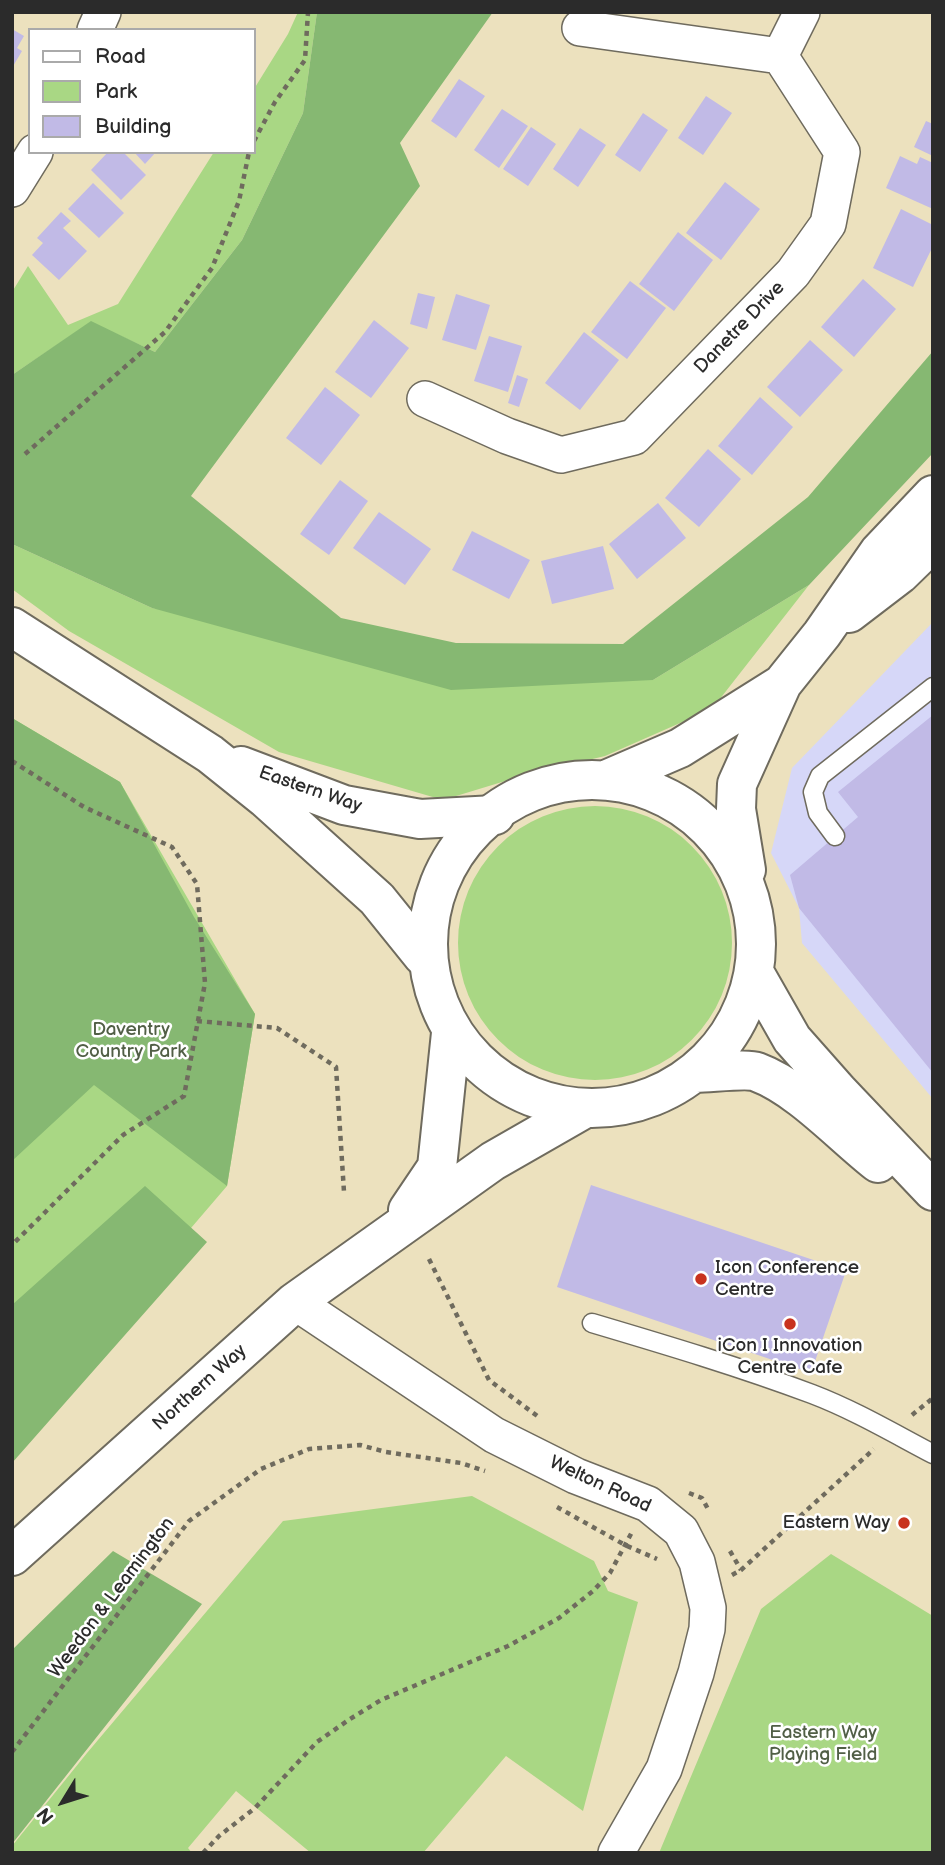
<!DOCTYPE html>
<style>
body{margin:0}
#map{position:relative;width:945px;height:1865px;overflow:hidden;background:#ece1be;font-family:"Balsamiq Sans",sans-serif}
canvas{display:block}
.frame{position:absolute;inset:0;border:14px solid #2b2b2b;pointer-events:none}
.legend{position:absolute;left:28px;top:28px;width:228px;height:126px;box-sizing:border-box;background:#fff;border:2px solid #aaa;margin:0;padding:9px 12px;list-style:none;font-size:21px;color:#2b2b2b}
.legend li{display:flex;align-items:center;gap:14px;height:35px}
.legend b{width:35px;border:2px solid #aaa}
.north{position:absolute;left:28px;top:1767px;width:70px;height:70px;-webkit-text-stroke:5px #fff;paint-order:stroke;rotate:232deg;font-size:19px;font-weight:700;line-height:28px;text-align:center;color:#2b2b2b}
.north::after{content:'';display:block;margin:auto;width:24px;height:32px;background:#2b2b2b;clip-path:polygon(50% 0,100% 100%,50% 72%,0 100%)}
</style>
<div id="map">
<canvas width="945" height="1865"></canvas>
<div class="frame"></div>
<ul class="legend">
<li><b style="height:9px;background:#fff"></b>Road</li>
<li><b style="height:19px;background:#a9d784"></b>Park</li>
<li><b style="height:19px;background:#c1bae6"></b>Building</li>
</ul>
<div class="north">N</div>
</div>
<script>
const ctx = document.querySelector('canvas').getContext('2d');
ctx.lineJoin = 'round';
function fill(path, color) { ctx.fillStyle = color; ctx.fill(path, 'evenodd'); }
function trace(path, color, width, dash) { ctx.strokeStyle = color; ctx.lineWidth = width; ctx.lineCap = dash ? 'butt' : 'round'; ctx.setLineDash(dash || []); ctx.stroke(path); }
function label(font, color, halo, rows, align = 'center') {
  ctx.font = font + ' "Balsamiq Sans",sans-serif'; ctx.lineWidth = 5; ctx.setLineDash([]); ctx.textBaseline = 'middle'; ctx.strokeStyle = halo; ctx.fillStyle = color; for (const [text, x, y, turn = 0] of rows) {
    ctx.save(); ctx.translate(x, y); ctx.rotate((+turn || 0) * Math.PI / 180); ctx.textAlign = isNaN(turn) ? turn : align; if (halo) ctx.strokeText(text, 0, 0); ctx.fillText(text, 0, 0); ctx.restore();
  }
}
const built = new Path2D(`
 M933,622v477l-131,-156 -3,-35 -28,-55 21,-85z`);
const green = new Path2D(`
 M298,12h19l-14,101 -61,127 -87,112 -64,-30 -79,53v-83l16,-26 40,59 50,-21 96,-152h40v-63l34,-55z
 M12,544l140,64 501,72 156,-95 -97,124 -107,47 -80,19 -82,25 -164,-48 -210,-121 -57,-42z
 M12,718l108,64 135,232 -28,172 -215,251z
 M458 943a137 137 0 1 1 274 0a137 137 0 1 1-274 0Z
 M472,1496l122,65 14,30 30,11 -55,209 -77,-55 -83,97h-112l-75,-62 -48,57 4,5h-180v-7l75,-93 196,-232z
 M831,1554l102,62v237h-274l102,-244z`);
const forest = new Path2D(`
 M317,12h176l-93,131 20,43 -229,310 150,122 115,25 167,1 185,-147 125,-146v102l-124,132 -156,95 -202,10 -299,-82 -140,-64v-169l79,-54 64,31 87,-112 61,-127z
 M12,718l108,64 74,135 61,97 -28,172 -133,-101 -82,76z
 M145,1186l62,56 -195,221v-158z
 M113,1551l89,53 -190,240v-194z`);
const building = new Path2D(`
 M12,29l12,7 -7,12 5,3 -10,17z
 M459,79l26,17 -29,42 -25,-17z
 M706,96l26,17 -29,42 -25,-17z
 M502,109l26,17 -29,42 -25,-18z
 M643,113l25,17 -28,42 -25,-17z
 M926,121l7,3v32l-19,-9z
 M531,127l25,17 -28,42 -25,-17z
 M580,128l26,17 -28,42 -25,-18z
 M108,152h15l23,23 -25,25 -30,-30z
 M134,152h22l-11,12z
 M900,156l17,8 3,-7 13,6v46l-47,-21z
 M725,182l35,27 -39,51 -35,-27z
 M93,183l31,30 -25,25 -31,-29z
 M901,209l32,16v21l-20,41 -40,-19z
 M61,212l10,9 -8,7 24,23 -28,29 -27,-25 11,-12 -6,-5z
 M678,232l35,28 -39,51 -35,-27z
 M863,279l33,30 -42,48 -33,-30z
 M630,281l36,27 -39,51 -36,-27z
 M418,293l17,4 -8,32 -17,-5z
 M456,294l34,11 -14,45 -34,-10z
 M374,320l35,28 -38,50 -36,-26z
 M584,332l35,28 -39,50 -35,-27z
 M489,336l33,10 -14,46 -34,-11z
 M810,340l33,30 -43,47 -33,-30z
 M517,375l11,4 -9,28 -11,-4z
 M325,387l35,28 -39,50 -35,-27z
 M760,397l33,30 -41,48 -34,-29z
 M708,449l33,30 -42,48 -34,-29z
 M340,480l28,21 -39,54 -29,-21z
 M658,503l28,35 -49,41 -28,-35z
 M379,512l52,37 -26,36 -52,-37z
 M472,531l58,29 -21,39 -57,-29z
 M603,546l11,43 -62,15 -11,-43z
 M933,715v358l-134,-165 -9,-33 68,-58 -20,-25z
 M591,1185l255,86 -35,102 -254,-86z`);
const path = new Path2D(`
 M254,141l21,-39 30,-42 3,-48
 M25,454l140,-122 47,-64 27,-67 10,-49
 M12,761l72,46 88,40 25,37 8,99 -21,113 -61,39 -111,110
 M197,1021l80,7 59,39 8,125
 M429,1259l60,121 51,38
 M912,1415l21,-17
 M689,1493l13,5 6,11
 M557,1507l68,38 32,14
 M730,1551l11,19
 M732,1575l9,-5 133,-121
 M12,1752l177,-231 72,-52 48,-20 51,-4 26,7 75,11 24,8
 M203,1853l16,-17 36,-28 62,-66 33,-23 31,-19 127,-54 51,-28 34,-27 17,-18 22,-41`);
const lane = new Path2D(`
 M835,836l-17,-23 -5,-21 7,-16 113,-89
 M592,1323c74,22 148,44 220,71 42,16 81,39 121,60`);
const street = new Path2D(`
 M580,28l200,28
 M95,30l8,-18
 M12,189l23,-37
 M425,399l82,37 54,19 73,-18 159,-164 35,-49 14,-72 -62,-96 22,-44
 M295,1302l199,133 82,41 72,28 33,27 16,31 11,46 -1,21 -11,44 -32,96 -48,84`);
const secondary = new Path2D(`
 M12,627l198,127 55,44 112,101 46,57
 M241,766l103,39 76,14 75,-4`);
const primary = new Path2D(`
 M849,613l51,-39 33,-32
 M608,779l72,-31 102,-64
 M428 944a164 164 0 1 1 328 0a164 164 0 1 1-328 0Z
 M746,870l-10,-61 1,-25 45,-100 40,-50 57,-82 54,-57
 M755,974l37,65 46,52 95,100
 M697,1073c14,0 49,-5 60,-1 43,16 85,63 121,91
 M408,1210l29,-43 14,-134
 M12,1556l283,-254 198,-141 89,-51`);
const markers = [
 [701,1279,7,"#c8321e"],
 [790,1324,7,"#c8321e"],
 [904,1523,7,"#c8321e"]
];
const streetNames = [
 ["Danetre Drive",740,328,-46],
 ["Eastern Way",310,790,19],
 ["Northern Way",200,1388,-42],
 ["Welton Road",600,1485,25],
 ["Weedon & Leamington",112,1598,-53]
];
const parkNames = [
 ["Daventry",131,1030],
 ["Country Park",131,1052],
 ["Eastern Way",823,1733],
 ["Playing Field",823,1755]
];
const poiNames = [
 ["Icon Conference",715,1268],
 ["Centre",715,1290],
 ["iCon I Innovation",790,1346,"center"],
 ["Centre Cafe",790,1368,"center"],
 ["Eastern Way",890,1523,"right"]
];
fill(built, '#d6d7f8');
fill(green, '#a9d784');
fill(forest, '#86b872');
fill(building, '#c1bae6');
trace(lane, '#6f6b5e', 21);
trace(street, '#6f6b5e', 38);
trace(secondary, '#6f6b5e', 42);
trace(primary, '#6f6b5e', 42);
trace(path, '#6f6b5e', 4.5, [5, 5]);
trace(lane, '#fff', 18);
trace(street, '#fff', 35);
trace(secondary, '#fff', 38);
trace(primary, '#fff', 38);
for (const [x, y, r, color] of markers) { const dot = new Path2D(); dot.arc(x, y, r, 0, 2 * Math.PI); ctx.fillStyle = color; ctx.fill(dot); trace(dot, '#fff', 2.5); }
label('19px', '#2b2b2b', '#fff', streetNames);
label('19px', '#515f46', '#fff', parkNames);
label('19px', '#2b2b2b', '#fff', poiNames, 'left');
</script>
